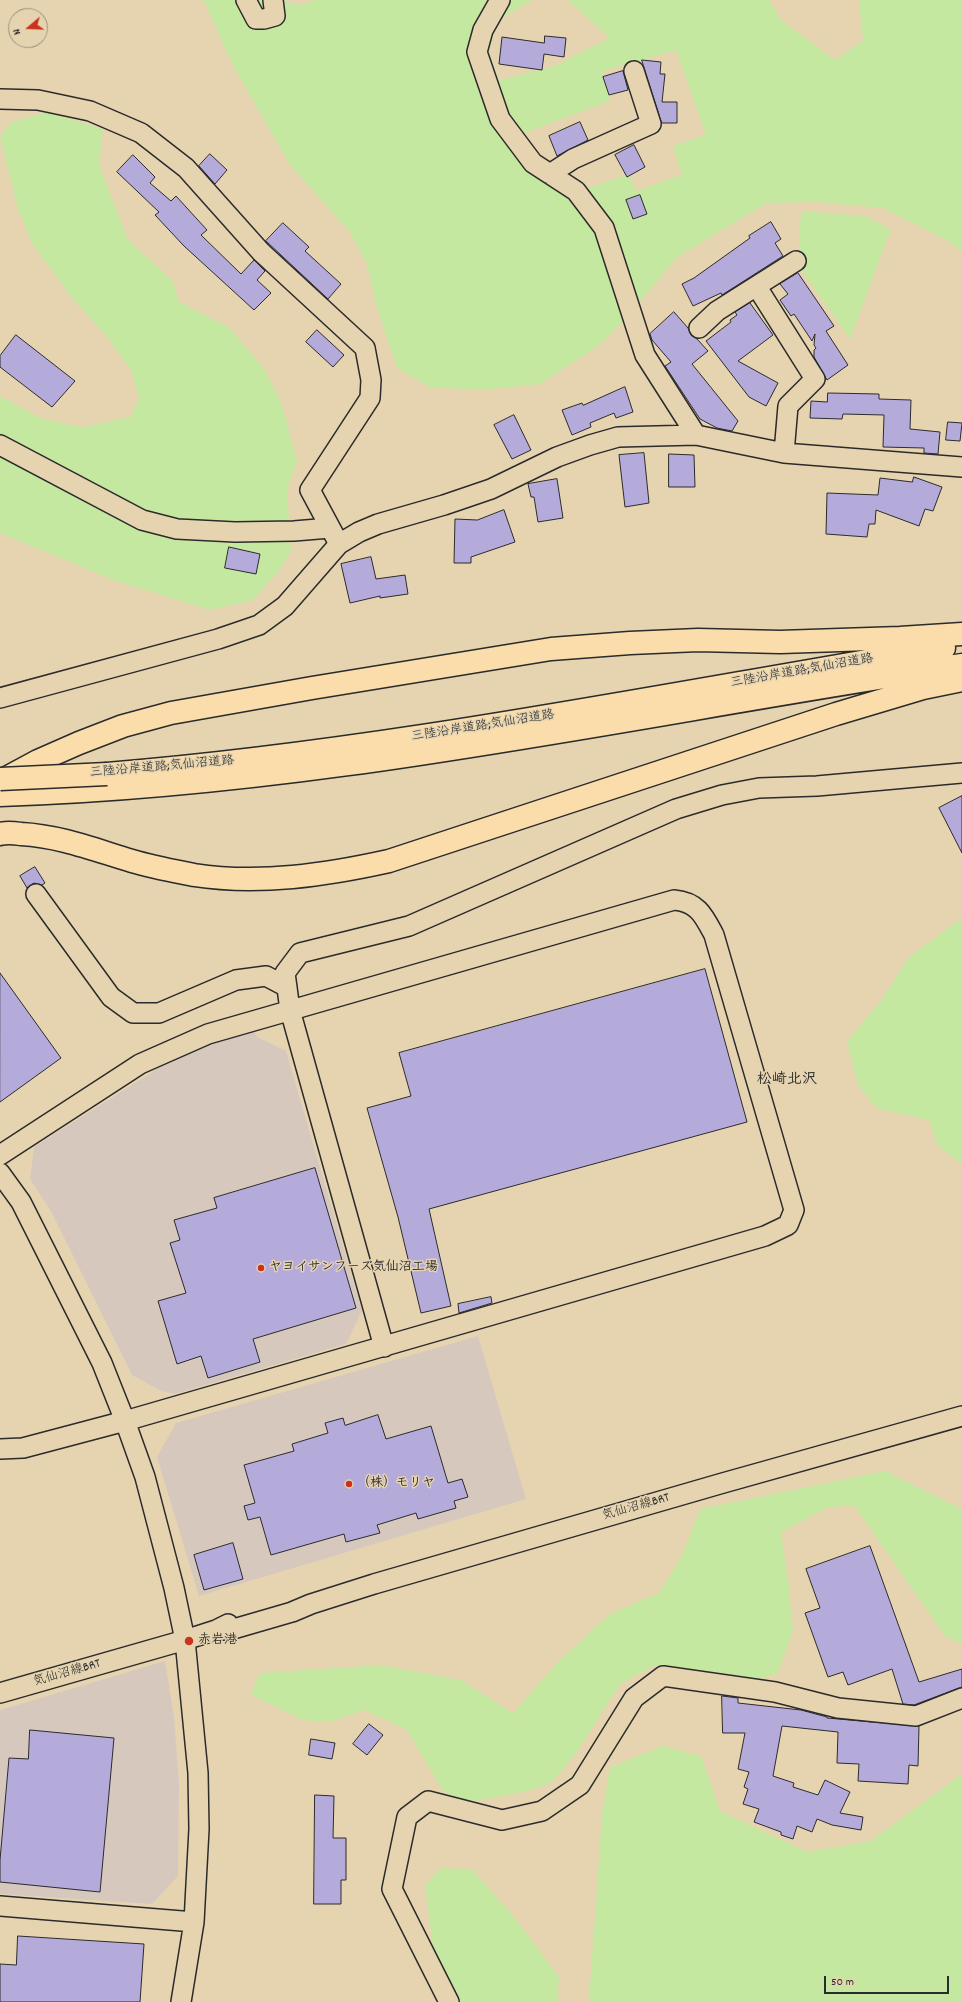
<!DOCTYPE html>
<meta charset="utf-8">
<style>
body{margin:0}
#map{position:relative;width:962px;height:2002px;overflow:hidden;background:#e6d4b1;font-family:Dekko,sans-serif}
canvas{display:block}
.north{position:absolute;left:8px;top:8px;width:40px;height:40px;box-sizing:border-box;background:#e6d4b1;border:1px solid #9b907b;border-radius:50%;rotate:251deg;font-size:11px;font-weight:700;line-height:16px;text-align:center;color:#2b2b2b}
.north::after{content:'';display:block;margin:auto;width:14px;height:18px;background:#c8321e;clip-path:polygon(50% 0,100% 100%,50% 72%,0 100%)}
.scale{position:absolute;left:824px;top:1976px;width:125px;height:18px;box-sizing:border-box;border:2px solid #2b2b2b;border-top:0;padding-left:5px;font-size:12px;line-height:14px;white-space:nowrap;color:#2b2b2b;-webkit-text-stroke:3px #e6d4b1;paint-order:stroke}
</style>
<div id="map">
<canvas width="962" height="2002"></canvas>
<div class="north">N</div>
<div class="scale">50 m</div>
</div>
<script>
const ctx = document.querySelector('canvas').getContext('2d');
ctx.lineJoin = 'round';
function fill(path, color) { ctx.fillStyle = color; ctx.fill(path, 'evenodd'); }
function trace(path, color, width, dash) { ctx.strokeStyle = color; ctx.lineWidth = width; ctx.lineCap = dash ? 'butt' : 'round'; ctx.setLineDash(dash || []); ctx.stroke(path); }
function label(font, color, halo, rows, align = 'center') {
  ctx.font = font + ' Dekko,"Klee One",sans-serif'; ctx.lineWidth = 3; ctx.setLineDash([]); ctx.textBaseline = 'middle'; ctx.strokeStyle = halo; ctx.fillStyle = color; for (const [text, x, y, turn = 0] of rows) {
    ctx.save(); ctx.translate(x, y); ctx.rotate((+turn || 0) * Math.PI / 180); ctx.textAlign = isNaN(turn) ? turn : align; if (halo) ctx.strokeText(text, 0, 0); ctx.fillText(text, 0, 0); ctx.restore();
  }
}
const built = new Path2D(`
 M254,1031l3,6 29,14 76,260 -16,33 -171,50 -14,-3 -29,-16 -80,-162 -22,-34 4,-32 123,-78 69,-31z
 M478,1336l48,163 -327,97 -42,-139 19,-34z
 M165,1661l9,56 5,66 -1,93 -26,28 -152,-10v-184z`);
const green = new Path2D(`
 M204,0h73l23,5 16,-5h217l-36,21 -8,31 10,28 56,-14 54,-28 -41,-38h201l13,21 53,39 28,-19 -4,-41h103v252l-12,-10 -67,-34 -68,-6 -49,1 -90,55 -53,64 -25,24 -58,38 -60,6 -50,-3 -33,-19 -20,-60 -10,-44 -18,-33 -59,-66 -59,-103zM676,50l30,85 -33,11 9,29 -46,16 -7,-17 -41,14 -42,-22 -22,-33 86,-32 -7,-30z
 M46,112l57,17 -4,36 29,75 44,40 7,22 51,26 36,44 16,33 15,56 -10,29 4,61 -11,18 -27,31 -43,10 -94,-29 -116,-48v-137l40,22 42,9 48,-10 9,-18 -8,-29 -24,-33 -35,-39 -40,-55 -14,-34 -18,-73 11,-14z
 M801,211l64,5 26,13 -41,110 -52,-74z
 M962,918v246l-24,-18 -9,-26 -53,-12 -18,-23 -11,-43 35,-43 27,-42z
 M885,1471l77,38v135l-17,-8 -91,-131 -28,3 -45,24 8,55 4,43 -15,43 -24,8 -38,-9 -61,-7 -35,19 -44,69 -24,29 -24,9 -64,12 -21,-12 -36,-61 -42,-20 -36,12 -26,-2 -52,-25 9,-22 120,-8 81,15 52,33 46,-52 51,-47 49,-21 22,-35 19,-49z
 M663,1746l38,10 19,55 87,41 64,-11 91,-67v228h-373l13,-189 8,-46z
 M442,1868l30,1 43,49 44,59 -2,25h-104l-21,-60 -7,-57z`);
const building = new Path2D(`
 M545,36l21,2 -2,19 -20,-3 -2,16 -43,-6 3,-27 42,6z
 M642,60l19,2 -1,12h5l-3,28h15v21h-15z
 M623,71l5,19 -19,5 -6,-18z
 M580,122l8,18 -31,16 -8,-20z
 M634,145l11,22 -18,10 -12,-22z
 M210,154l17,16 -12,14 -16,-18z
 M133,155l22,22 -5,6 21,18 5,-5 31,34 -6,5 40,39 13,-14 11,11 -8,9 14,13 -17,17 -70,-64 -29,-31 4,-3 -42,-40z
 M640,195l7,19 -14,5 -7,-19z
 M771,222l10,17 -6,4 8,13 -61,39 -1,-2 -28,13 -11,-22 12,-6 56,-40 -1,-2z
 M283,223l26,24 -4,4 36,33 -13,15 -62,-58z
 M798,273l36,53 -8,5 22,34 -21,15 -13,-23v-7l2,-2 -2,-3 1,-11 -3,7 -18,-27 -3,2 -11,-16 8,-6 -8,-10z
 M750,303l23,32 -35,26 40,22 -12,23 -17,-9 -43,-56 25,-19 -1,-2 7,-5 -2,-3z
 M674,312l14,16 3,7 6,4 11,12 -16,13 46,57 -6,10 -15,-3 -17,-9 -35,-53 6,-4 -19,-22 -2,-6z
 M317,330l27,25 -11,12 -27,-25z
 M16,335l59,46 -23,26 -52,-40v-11z
 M625,387l8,25 -17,6 -2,-5 -24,10 1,4 -19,8 -10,-25 20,-7 1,2z
 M828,393l51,1v5l32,1 -1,29 30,3 -2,22 -14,-1v-5l-41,-1 1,-32 -41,-1 -1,5 -32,-1 1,-17 16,1z
 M514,415l17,35 -19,9 -18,-34z
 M948,422l14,1 -2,18 -14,-1z
 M644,453l5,50 -24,4 -6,-52z
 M669,454l25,1 1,32h-26z
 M914,477l28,10 -9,24 -8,-2 -6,17 -43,-16 -1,14h-6l-2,13 -41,-3 1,-41 51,2 2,-17 32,4z
 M557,479l6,39 -25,4 -4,-25h-3l-3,-13z
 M504,510l11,32 -44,15v6h-17l1,-44 22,1z
 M229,547l31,7 -4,20 -31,-6z
 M371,557l5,22 29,-4 3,19 -28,4v-2l-30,7 -9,-39z
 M962,796v57l-23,-45z
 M35,867l10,16 -3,2 -8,-2 -7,5 -7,-12z
 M705,969l42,153 -318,87 22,97 -30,7 -23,-96 -31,-109 44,-12 -12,-43z
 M0,973l61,85 -61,44z
 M315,1168l41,140 -103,31 7,23 -52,16 -7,-22 -24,8 -19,-63 28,-8 -16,-50 10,-3 -6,-20 43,-12 -3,-10z
 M491,1297l1,6 -33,10 -1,-9z
 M378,1415l8,24 45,-13 17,57 14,-4 6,18 -14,4 2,7 -38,11 -2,-6 -39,12 3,8 -34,9 -2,-8 -73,21 -11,-38 -12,3 -4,-14 11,-3 -11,-38 50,-14 -2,-7 36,-11 -3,-10 18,-5 2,7z
 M233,1543l10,36 -39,11 -10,-35z
 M870,1546l49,136 43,-13v18l-48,18 -11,-1 -11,-35 -44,16 -5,-13 -15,5 -23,-64 15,-5 -14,-39z
 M722,1696l16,2v5l63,7 26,7v1l92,8 -1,40 -9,-1 -1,19 -50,-3 1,-17 -22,-1 1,-31 -56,-6 -9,50 21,7 -1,4 25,8 7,-15 25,12 -10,21 23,4 -2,13 -29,-5 -15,-6 -5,13 -15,-6 -4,13 -12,-4v-3l-27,-10 5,-13 -16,-5 5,-15 -4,-2 5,-15 -11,-3 7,-36h-22z
 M369,1724l14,11 -16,20 -14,-11z
 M30,1730l84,8 -14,154 -100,-10v-22l9,-102 19,1z
 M311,1739l24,4 -3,16 -23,-4z
 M315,1795l19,1 -1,42h13v42h-5v24h-27z
 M18,1936l126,8 -4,58h-140v-38l16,1z`);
const minor = new Path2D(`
 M246,0l10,19h8l11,-3 -2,-16
 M500,0l-17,30 -6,22 23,67 33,44 43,28 28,37 41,127 51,80
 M0,99l38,1 52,11 51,22 45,35 75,84 104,96 6,32 -1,18 -60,92 29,54
 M550,174l23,-15 78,-35 -17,-53
 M757,287l58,92 -27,27 -4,47
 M699,328l18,-17 79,-50
 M0,445l142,75 35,9 58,3 59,-1 36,-3
 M0,698l218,-59 41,-14 26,-19 54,-62 20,-12 19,-8 66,-19 47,-16 66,-32 33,-12 28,-8 78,-2 88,18 178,14
 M36,894l75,103 22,16h26l77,-33 30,-4 21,11
 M0,1155l140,-91 68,-30 466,-134c24,2 30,16 40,35l80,275 -6,15 -23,11 -640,185 -102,27 -23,1
 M0,1173l21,29 81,161 23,58 20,56 29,111 11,52 13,133 1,56 -5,93 -13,80
 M384,1347l-94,-337 -5,-37 15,-20 109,-27 267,-117 46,-14 37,-7 58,-2 145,-13
 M216,1630h14l62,-18 19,-8 63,-20 349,-101 239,-67
 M0,1693l185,-53 31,-10 12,-6
 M0,1906l194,16
 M449,2002l-57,-113 15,-72 21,-16 74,19 40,-9 38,-26 54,-87 29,-22 112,16 63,16 78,8 46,-18`);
const highway = new Path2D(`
 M107,774c281,-23 558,-80 837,-126
 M1,781l37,-20 41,-18 44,-17 48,-13 141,-25 239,-39 79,-6 68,-3 82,2 120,-4 62,-4
 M0,795c326,-10 641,-82 962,-130
 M0,834c7,-2 14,-1 21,0 39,2 74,16 111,27 20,6 42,10 62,14 65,10 132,0 195,-14l447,-147 87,-26 39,-8`);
const highwayBridge = new Path2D(`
 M0,779l107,-5`);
const markers = [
 [261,1268,4,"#c8321e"],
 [349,1484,4,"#c8321e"],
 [189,1641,5,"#c8321e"]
];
const streetNames = [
 ["三陸沿岸道路;気仙沼道路",802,672,-10],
 ["三陸沿岸道路;気仙沼道路",483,727,-9],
 ["三陸沿岸道路;気仙沼道路",162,768,-5],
 ["気仙沼線BRT",636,1508,-16],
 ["気仙沼線BRT",67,1674,-16]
];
const poiNames = [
 ["ヤヨイサンフーズ気仙沼工場",269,1268],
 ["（株）モリヤ",357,1484],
 ["赤岩港",198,1641]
];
const quarterNames = [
 ["松崎北沢",787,1081]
];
fill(built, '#d7c8be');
fill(green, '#c5e8a1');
fill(building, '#b5abdb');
trace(building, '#2b2b2b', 1);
trace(minor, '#2b2b2b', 22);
trace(highway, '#2b2b2b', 25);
trace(minor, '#e6d4b1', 19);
trace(highway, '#faddab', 22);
trace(highwayBridge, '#2b2b2b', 25, []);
trace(highwayBridge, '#faddab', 22);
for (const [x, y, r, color] of markers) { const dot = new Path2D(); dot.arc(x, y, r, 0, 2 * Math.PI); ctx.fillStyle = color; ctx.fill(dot); trace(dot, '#e6d4b1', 1.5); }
label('13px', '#2b2b2b', '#e6d4b1', streetNames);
label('bold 13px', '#2b2b2b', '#e6d4b1', poiNames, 'left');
label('bold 15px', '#2b2b2b', '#e6d4b1', quarterNames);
</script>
